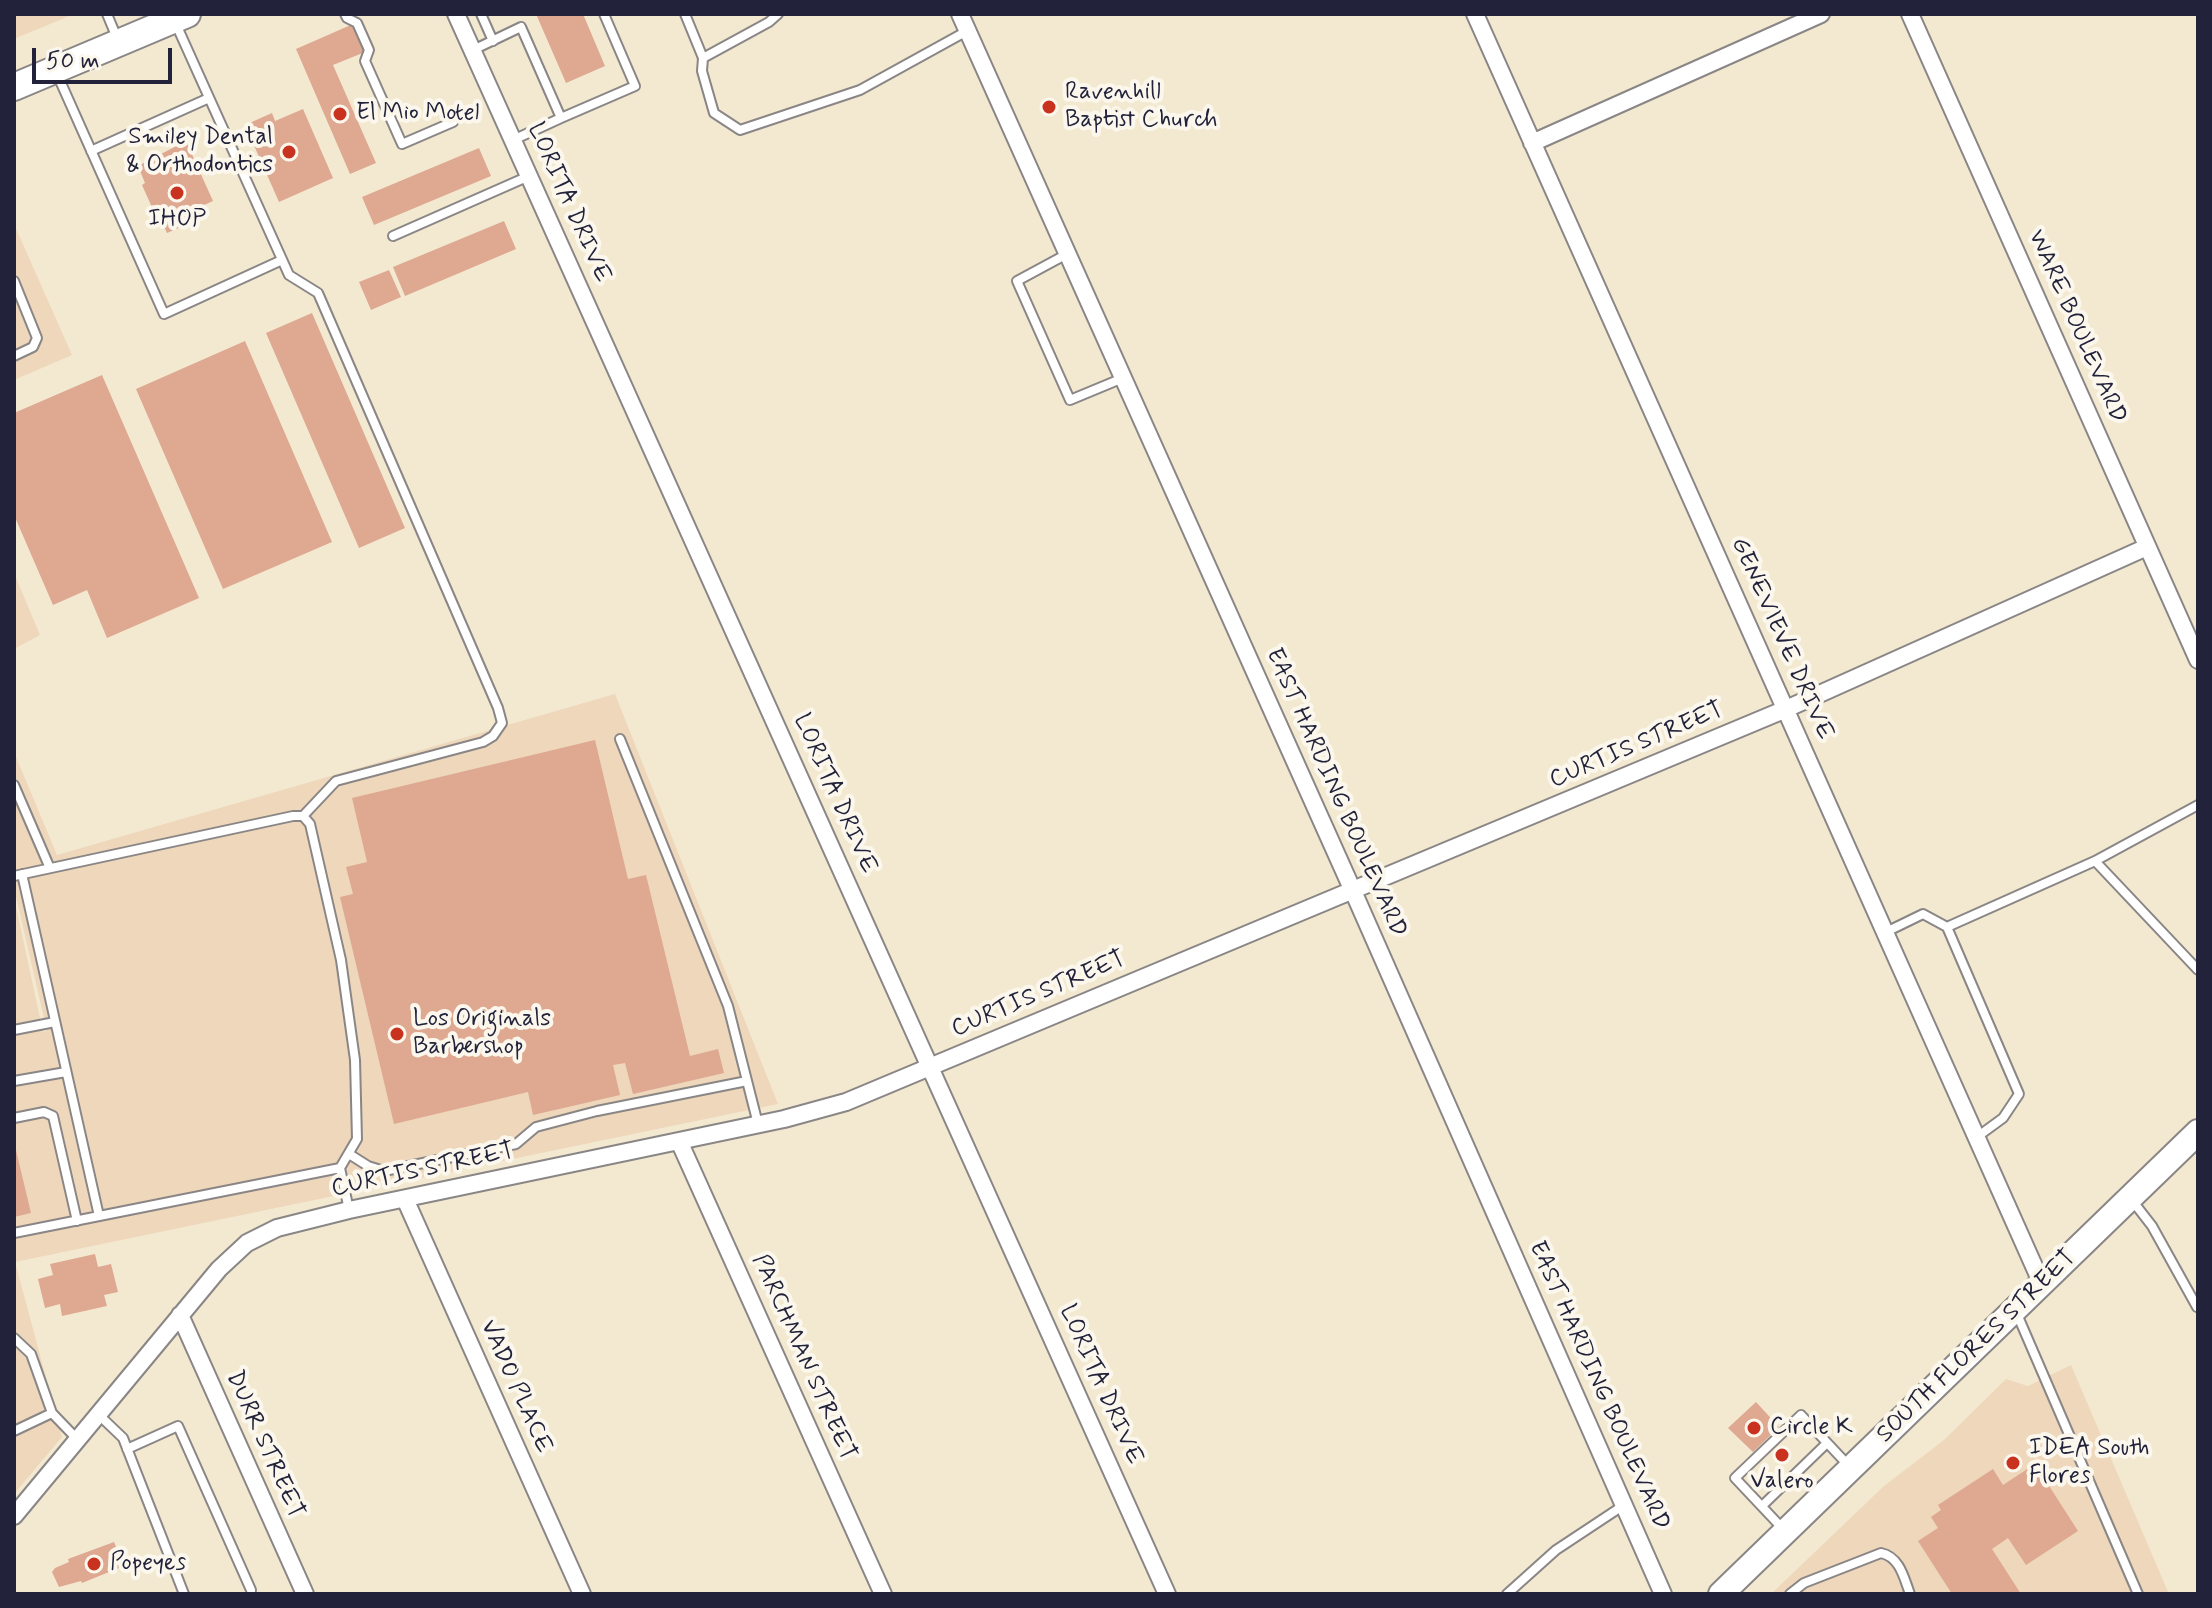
<!DOCTYPE html>
<style>
body{margin:0}
#map{position:relative;width:2212px;height:1608px;overflow:hidden;background:#f3e9d1;font-family:Mynerve,sans-serif}
canvas{display:block}
.frame{position:absolute;inset:0;border:16px solid #22223b;pointer-events:none}
.scale{position:absolute;left:32px;top:48px;width:140px;height:36px;box-sizing:border-box;border:4px solid #22223b;border-top:0;padding-left:10px;font-size:24px;line-height:28px;white-space:nowrap;color:#22223b;-webkit-text-stroke:6px #fbf7ec;paint-order:stroke}
</style>
<div id="map">
<canvas width="2212" height="1608"></canvas>
<div class="frame"></div>
<div class="scale">50 m</div>
</div>
<script>
const ctx = document.querySelector('canvas').getContext('2d');
ctx.lineJoin = 'round';
function fill(path, color) { ctx.fillStyle = color; ctx.fill(path, 'evenodd'); }
function trace(path, color, width, dash) { ctx.strokeStyle = color; ctx.lineWidth = width; ctx.lineCap = dash ? 'butt' : 'round'; ctx.setLineDash(dash || []); ctx.stroke(path); }
function label(font, color, halo, rows, align = 'center') {
  ctx.font = font + ' Mynerve,sans-serif'; ctx.lineWidth = 8; ctx.setLineDash([]); ctx.textBaseline = 'middle'; ctx.strokeStyle = halo; ctx.fillStyle = color; for (const [text, x, y, turn = 0] of rows) {
    ctx.save(); ctx.translate(x, y); ctx.rotate((+turn || 0) * Math.PI / 180); ctx.textAlign = isNaN(turn) ? turn : align; if (halo) ctx.strokeText(text, 0, 0); ctx.fillText(text, 0, 0); ctx.restore();
  }
}
const built = new Path2D(`
 M14,14h60l-60,25z
 M14,224l58,131 -58,25z
 M14,573l26,62 -26,14z
 M615,694l163,410 -763,158 47,175 -48,57v-597l29,135 4,-1 -33,-143v-136l43,103z
 M2071,1365l98,229h-398l113,-108 60,-46 62,-61 22,7z`);
const building = new Path2D(`
 M536,14h47l22,52 -39,17z
 M353,24l12,28 -32,13 43,98 -26,11 -54,-125z
 M303,109l30,69 -54,24 -34,-77 27,-12 3,8z
 M186,141l27,60 -18,8 4,10 -32,14 -5,-11 -3,1 -17,-38 3,-2 -7,-17z
 M479,148l12,28 -117,49 -12,-28z
 M504,221l12,28 -111,47 -12,-29z
 M389,270l12,27 -30,13 -12,-28z
 M312,313l93,215 -46,20 -93,-215z
 M245,341l87,201 -109,47 -87,-200z
 M102,375l97,223 -92,40 -20,-48 -34,15 -39,-90v-102z
 M595,740l33,139 18,-4 44,181 28,-7 6,24 -91,21 -8,-31 -12,2 7,30 -87,20 -5,-23 -134,32 -54,-227 13,-3 -7,-27 21,-5 -15,-64z
 M14,1142l17,71 -17,4z
 M95,1254l3,13 13,-3 7,28 -14,3 3,11 -45,10 -2,-12 -15,4 -7,-29 15,-4 -3,-11z
 M1756,1402l23,25 -26,25 -25,-24z
 M2035,1464l43,67 -52,34 -18,-27 -16,11 29,45h-69l-34,-53 20,-13 -7,-11 10,-7 -3,-5 55,-36 10,16z
 M114,1542l10,24 -42,17 -1,-2 -22,6 -7,-15 3,-4 14,-6 -1,-3z`);
const lane = new Path2D(`
 M107,14l10,24
 M345,14l2,4 10,5 12,27 -4,11 37,83 51,-22
 M481,14l12,27
 M685,14l18,44
 M778,14l-9,8 -66,36 -1,13 12,42 26,17 120,-40 107,-59
 M175,22l114,253 29,18 180,415 4,15 -9,13 -10,6 -147,39 -33,35
 M473,50l48,-23 40,91 -48,22
 M57,74l107,240 118,-54
 M561,118l74,-32 -31,-72
 M91,151l118,-53
 M393,236l136,-60
 M1067,254l-50,27 53,119 53,-22
 M14,281l23,57 -4,9 -19,9
 M620,739l108,267 30,118
 M14,785l35,81
 M2095,861l103,109
 M22,874l77,342
 M14,876l279,-60h10l7,8 31,136 14,100 2,79 -17,29 9,42
 M1886,932l37,-18 24,13
 M14,1030l41,-8
 M14,1081l52,-9
 M14,1118l30,-6 9,4 24,105
 M1977,1137l26,-19 16,-24 -72,-167 148,-66 103,-56
 M349,1154l19,12 16,5 132,-27 20,-17 61,-16 150,-30
 M2131,1199l21,27 45,81
 M14,1233l326,-65
 M2017,1314l121,280
 M14,1338l17,16 21,59
 M99,1415l24,23 61,156
 M14,1431l38,-18 25,26
 M127,1449l51,-23 73,164
 M1762,1506l65,-63
 M1784,1530l-49,-52 66,-63 47,50
 M1507,1594l49,-44 68,-45
 M1790,1594l14,-11 77,-30c19,4 23,25 29,41`);
const street = new Path2D(`
 M456,14l711,1580
 M960,14l393,877 310,703
 M1475,14l567,1270
 M1910,14l288,646
 M1532,143l289,-129
 M679,1141l204,453
 M405,1199l177,395
 M180,1315l125,279
 M14,1516l205,-247 28,-26 30,-15 72,-18 435,-91 62,-17 940,-393 361,-162`);
const secondary = new Path2D(`
 M1721,1594l477,-462`);
const primary = new Path2D(`
 M14,87l173,-73`);
const markers = [
 [1049,107,8,"#c8321e"],
 [340,114,8,"#c8321e"],
 [289,152,8,"#c8321e"],
 [177,193,8,"#c8321e"],
 [397,1034,8,"#c8321e"],
 [1754,1428,8,"#c8321e"],
 [1782,1455,8,"#c8321e"],
 [2013,1463,8,"#c8321e"],
 [94,1564,8,"#c8321e"]
];
const poiNames = [
 ["Ravenhill",1065,93],
 ["Baptist Church",1065,121],
 ["El Mio Motel",356,114],
 ["Smiley Dental",273,138,"right"],
 ["& Orthodontics",273,166,"right"],
 ["IHOP",177,220,"center"],
 ["Los Originals",413,1020],
 ["Barbershop",413,1048],
 ["Circle K",1770,1428],
 ["IDEA South",2029,1449],
 ["Flores",2029,1477],
 ["Valero",1782,1482,"center"],
 ["Popeyes",110,1564]
];
const streetNames = [
 ["LORITA DRIVE",568,203,66],
 ["WARE BOULEVARD",2076,327,66],
 ["GENEVIEVE DRIVE",1781,639,66],
 ["CURTIS STREET",1637,746,-23],
 ["EAST HARDING BOULEVARD",1335,793,66],
 ["LORITA DRIVE",834,794,66],
 ["CURTIS STREET",1039,995,-23],
 ["CURTIS STREET",423,1171,-12],
 ["SOUTH FLORES STREET",1977,1347,-44],
 ["PARCHMAN STREET",803,1358,66],
 ["LORITA DRIVE",1100,1385,66],
 ["EAST HARDING BOULEVARD",1598,1386,66],
 ["VADO PLACE",515,1387,66],
 ["DURR STREET",264,1445,66]
];
fill(built, '#eed7bb');
fill(building, '#dea891');
trace(lane, '#8a8686', 12);
trace(street, '#8a8686', 20);
trace(secondary, '#8a8686', 28);
trace(primary, '#8a8686', 30);
trace(lane, '#fff', 8);
trace(street, '#fff', 16);
trace(secondary, '#fff', 24);
trace(primary, '#fff', 26);
for (const [x, y, r, color] of markers) { const dot = new Path2D(); dot.arc(x, y, r, 0, 2 * Math.PI); ctx.fillStyle = color; ctx.fill(dot); trace(dot, '#fbf7ec', 3); }
label('24px', '#22223b', '#fbf7ec', poiNames, 'left');
label('24px', '#22223b', '#fbf7ec', streetNames);
</script>
